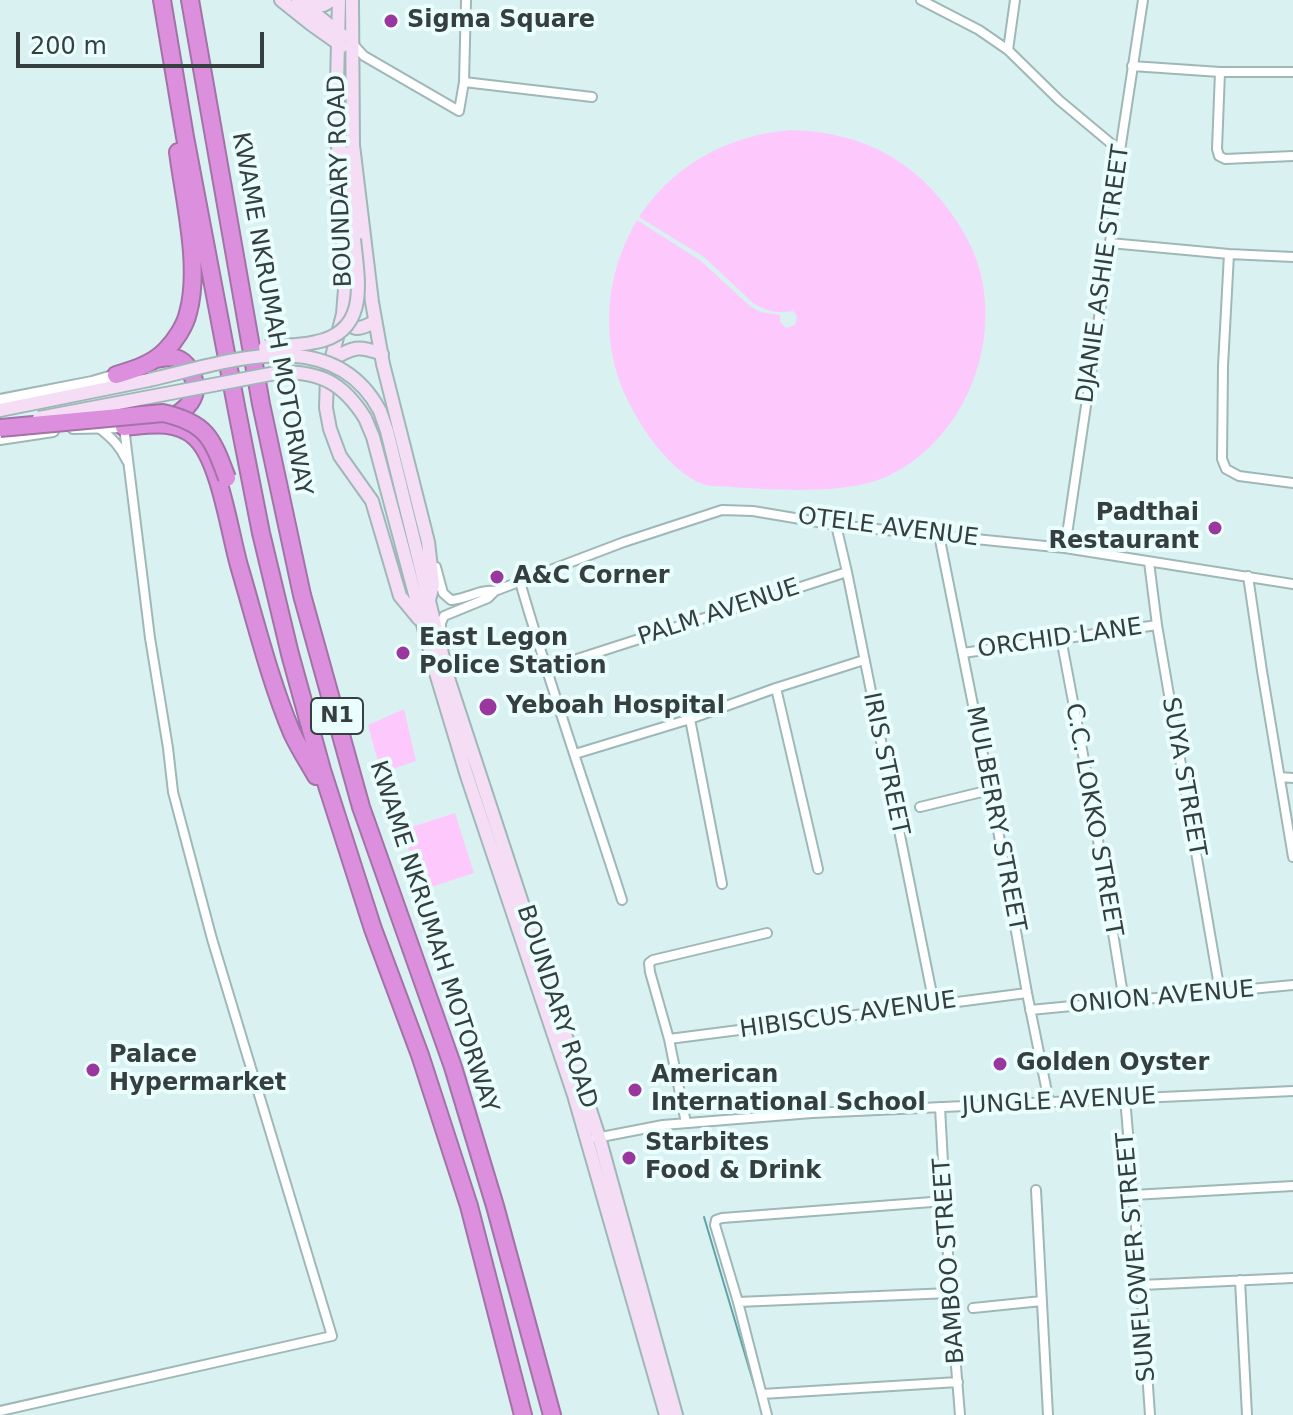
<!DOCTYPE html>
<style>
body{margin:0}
#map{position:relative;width:1293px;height:1415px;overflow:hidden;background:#daf1f2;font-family:"DejaVu Sans",sans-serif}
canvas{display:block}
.scale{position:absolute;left:16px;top:32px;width:248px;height:36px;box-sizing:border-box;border:4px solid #363f3f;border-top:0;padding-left:10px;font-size:24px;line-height:28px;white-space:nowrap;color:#363f3f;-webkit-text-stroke:6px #ebfefe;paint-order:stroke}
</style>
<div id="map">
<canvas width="1293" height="1415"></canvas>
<div class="scale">200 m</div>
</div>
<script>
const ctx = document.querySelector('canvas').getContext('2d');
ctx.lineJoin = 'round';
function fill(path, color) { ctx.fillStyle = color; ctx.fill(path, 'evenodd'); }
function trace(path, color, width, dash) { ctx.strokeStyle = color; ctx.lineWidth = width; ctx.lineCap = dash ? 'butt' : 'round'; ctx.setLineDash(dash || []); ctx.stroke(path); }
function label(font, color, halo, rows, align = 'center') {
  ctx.font = font + ' "DejaVu Sans",sans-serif'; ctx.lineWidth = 8; ctx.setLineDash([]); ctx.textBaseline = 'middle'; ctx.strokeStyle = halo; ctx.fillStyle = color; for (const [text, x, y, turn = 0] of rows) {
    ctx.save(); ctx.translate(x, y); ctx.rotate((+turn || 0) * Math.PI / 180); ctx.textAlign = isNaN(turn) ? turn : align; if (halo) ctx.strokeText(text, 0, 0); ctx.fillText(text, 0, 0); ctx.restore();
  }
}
const green = new Path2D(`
 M791,130c78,2 134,36 173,103 49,83 10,203 -76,243 -40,19 -113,14 -156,11 -9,-1 -22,0 -30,-3 -37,-15 -72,-71 -84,-107 -17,-54 -9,-109 19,-157l64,41 50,46 10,5 19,3v7l6,6 9,-3 2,-9 -4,-5c-3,0 -7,1 -11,1 -9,1 -21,-4 -29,-9l-49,-46 -65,-40c35,-53 90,-82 152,-87z
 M404,709l12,52 -35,12 -13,-48z
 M455,813l19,60 -52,17 -20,-60z`);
const stream = new Path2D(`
 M704,1217l51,171`);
const minor = new Path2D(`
 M921,0l58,30 29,20 51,50 61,51
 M352,43l12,13 95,55 5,-29 2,-82
 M1008,50l7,-50
 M1132,66l88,6h73
 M1220,72l-3,77 2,7 6,3 68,-3
 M464,82l128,15
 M1110,243l119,11 64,3
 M1229,254l-6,112 -1,93 4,10 13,7 54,7
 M99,428c13,10 21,18 28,33
 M836,525l11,47 87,432
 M939,535l59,295 29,163 22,109
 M1065,548l45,-305 10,-92 23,-151
 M1149,562l8,63 63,367
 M436,567l7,26 8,7c16,-1 29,-11 44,-9
 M1248,576l14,95 31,186
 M520,582c31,107 68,212 102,318
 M441,632v-9l3,-7 44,-18 7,-7 129,-49 98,-32 31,1 83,14 229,23 228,36
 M1061,638l30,159 33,204
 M963,653l194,-28
 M546,669l301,-97
 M776,688l42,181
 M690,719l32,165
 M575,754l115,-35 86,-31 88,-28
 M1280,777l13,1
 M920,807l70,-17
 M1030,1010l263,-25
 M669,1039l358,-46
 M1125,1098l16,187 9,130
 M940,1107l10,186 10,122
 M686,1123l-17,-84 -19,-67 -1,-9 4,-3 114,-27
 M596,1138l67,-13 149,-12 481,-22
 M1036,1190l12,225
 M1133,1195l160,-9
 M1240,1280l7,135
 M1141,1285l152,-7
 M738,1302l212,-9
 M973,1308l69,-7
 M762,1394l196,-12
 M0,1411l332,-75 -120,-397 -39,-147 -5,-44 -18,-110 -26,-211
 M767,1415l-29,-113 -23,-77 1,-5 6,-2 223,-17`);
const tertiary = new Path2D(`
 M0,400l92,-18 24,-7
 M73,428l51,-1
 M0,439l53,-8`);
const secondary = new Path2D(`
 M281,0l30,24 31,22
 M298,0l45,36
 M339,0l-2,85 2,51 -3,38 10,103 -3,37 -16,62 -1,32 4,21 10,27 32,45 28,95 19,23
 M352,0l1,145 19,157 11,62 45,178 5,43 -4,15
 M305,2c10,5 18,6 26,-2
 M342,151l12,88
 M344,317c10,17 17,11 31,5
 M331,360c22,-13 27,-15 51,-6
 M0,410l149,-30
 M380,411l7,20 61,247 151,459 77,278
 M365,418l8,19 63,236 31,103 107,319 92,320`);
const motorway = new Path2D(`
 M162,0l23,137 52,274 24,122 29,121 32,116 51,159 47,126 49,151 54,209
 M190,0l71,404 41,191 59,212 92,260 42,139 57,209
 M155,359c8,-1 18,-4 25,1 6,3 10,10 12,15 10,21 -6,37 -25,44
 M116,375c17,-5 37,-11 50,-25 9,-9 19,-24 22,-37 13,-46 -4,-114 -10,-161
 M124,427c24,-2 51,-8 71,10 25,22 35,99 45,132 16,54 30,112 52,164 7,15 16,29 24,43`);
const secondaryBridge = new Path2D(`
 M265,347c17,-1 34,-1 51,-5 54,-11 42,-62 38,-103
 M149,380c76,-17 183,-59 231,31
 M39,418l242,-46c40,0 62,11 84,46`);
const motorwayBridge = new Path2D(`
 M0,428l163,-15c44,10 49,25 64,65`);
const markers = [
 [391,21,8,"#9a379e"],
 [1215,528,8,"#9a379e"],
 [497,577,8,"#9a379e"],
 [403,653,8,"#9a379e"],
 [488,707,10,"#9a379e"],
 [1000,1064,8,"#9a379e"],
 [93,1070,8,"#9a379e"],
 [635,1090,8,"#9a379e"],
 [629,1158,8,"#9a379e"]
];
const shields = [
 [337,716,52]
];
const shieldNames = [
 ["N1",337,716]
];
const poiNames = [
 ["Sigma Square",407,21],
 ["Padthai",1199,514,"right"],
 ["Restaurant",1199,542,"right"],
 ["A&C Corner",513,577],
 ["East Legon",419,639],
 ["Police Station",419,667],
 ["Yeboah Hospital",506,707],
 ["Palace",109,1056],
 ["Hypermarket",109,1084],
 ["Golden Oyster",1016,1064],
 ["American",651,1076],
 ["International School",651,1104],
 ["Starbites",645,1144],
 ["Food & Drink",645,1172]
];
const streetNames = [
 ["BOUNDARY ROAD",341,181,-92],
 ["DJANIE ASHIE STREET",1104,274,-82],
 ["KWAME NKRUMAH MOTORWAY",271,314,80],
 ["OTELE AVENUE",888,528,7],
 ["PALM AVENUE",719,613,-18],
 ["ORCHID LANE",1060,639,-8],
 ["IRIS STREET",885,764,78],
 ["SUYA STREET",1183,777,80],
 ["MULBERRY STREET",995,819,79],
 ["C.C. LOKKO STREET",1093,820,80],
 ["KWAME NKRUMAH MOTORWAY",433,937,72],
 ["ONION AVENUE",1162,998,-5],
 ["BOUNDARY ROAD",556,1007,72],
 ["HIBISCUS AVENUE",848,1016,-8],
 ["JUNGLE AVENUE",1059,1102,-3],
 ["SUNFLOWER STREET",1137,1257,-95],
 ["BAMBOO STREET",950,1261,-94]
];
fill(green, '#fdc9fd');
trace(stream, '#5ea3a6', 2);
trace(minor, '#a0b7b8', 12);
trace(tertiary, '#a0b7b8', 14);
trace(secondary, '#a0b7b8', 16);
trace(motorway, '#a273a6', 20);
trace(minor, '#fff', 8);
trace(tertiary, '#fff', 10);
trace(secondary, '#f4ddf5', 12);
trace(motorway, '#dc8fdd', 16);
trace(secondaryBridge, '#a0b7b8', 16, []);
trace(motorwayBridge, '#a273a6', 20, []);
trace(secondaryBridge, '#f4ddf5', 12);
trace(motorwayBridge, '#dc8fdd', 16);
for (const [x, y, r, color] of markers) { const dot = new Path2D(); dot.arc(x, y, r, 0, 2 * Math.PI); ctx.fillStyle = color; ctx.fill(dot); trace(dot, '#ebfefe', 3); }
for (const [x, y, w] of shields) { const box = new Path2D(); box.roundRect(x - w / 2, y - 18, w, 36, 6); ctx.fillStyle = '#ebfefe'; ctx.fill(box); trace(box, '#363f3f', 2); }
label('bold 22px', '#363f3f', null, shieldNames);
label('bold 24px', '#363f3f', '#ebfefe', poiNames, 'left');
label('24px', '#363f3f', '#ebfefe', streetNames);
</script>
